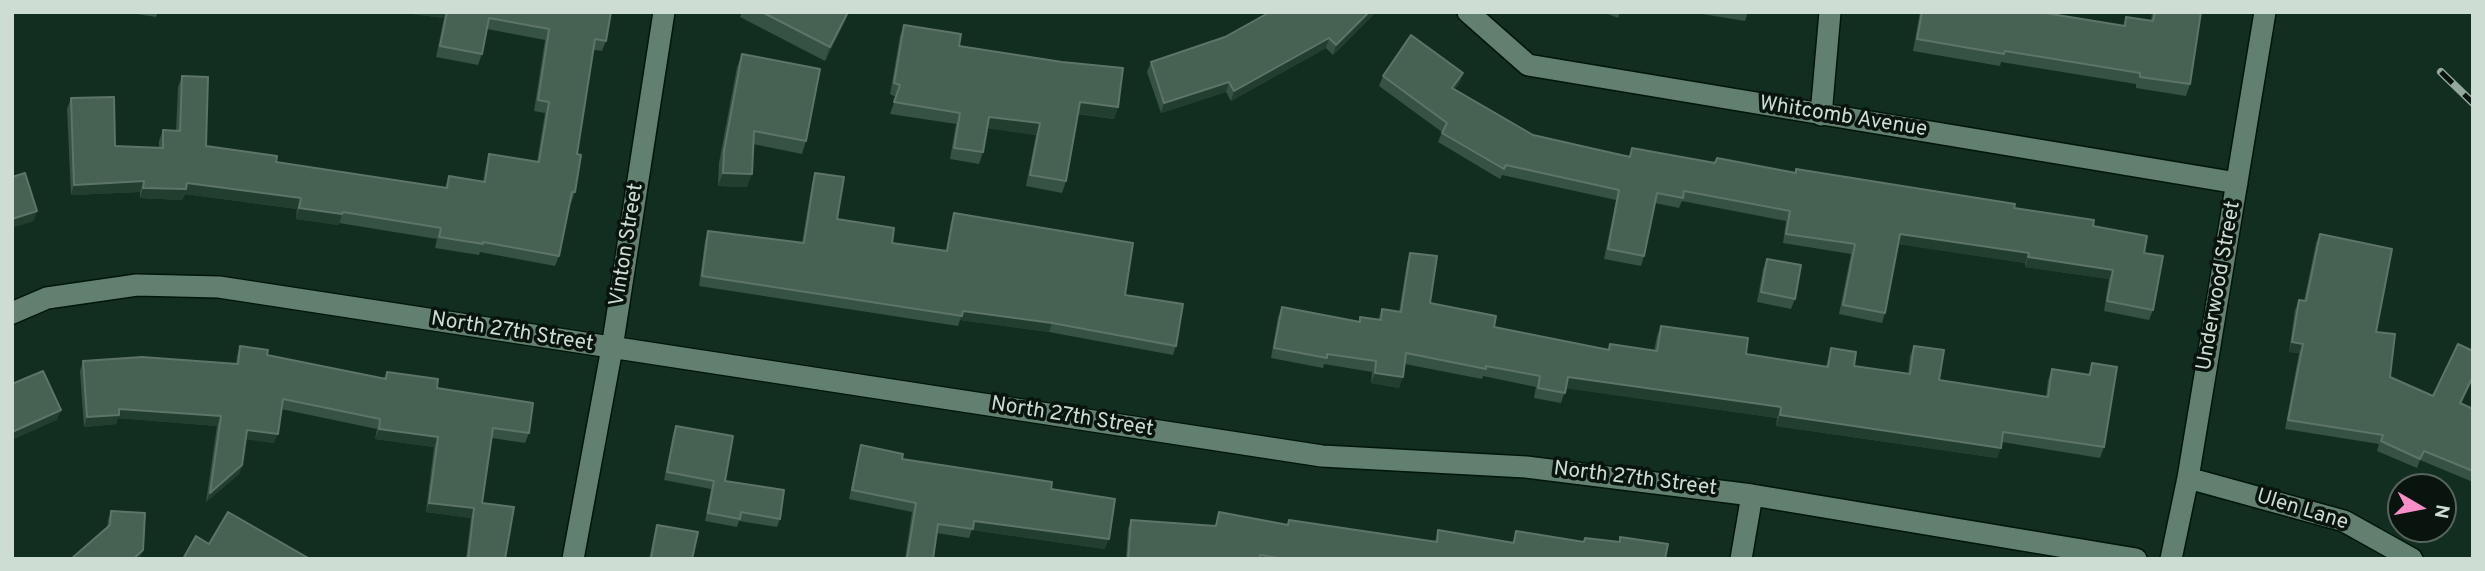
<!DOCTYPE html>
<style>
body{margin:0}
#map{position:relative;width:2485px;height:571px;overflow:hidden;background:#122e21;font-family:Overpass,sans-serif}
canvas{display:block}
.frame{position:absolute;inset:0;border:14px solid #cdddd4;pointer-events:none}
.north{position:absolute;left:2387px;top:473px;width:70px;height:70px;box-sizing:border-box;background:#08140d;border:2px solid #57645d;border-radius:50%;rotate:100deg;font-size:19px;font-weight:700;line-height:28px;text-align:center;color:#cdddd4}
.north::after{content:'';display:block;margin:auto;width:24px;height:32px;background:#f98fc9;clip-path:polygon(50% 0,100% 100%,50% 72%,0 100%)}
</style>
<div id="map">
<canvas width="2485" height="571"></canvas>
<div class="frame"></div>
<div class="north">N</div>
</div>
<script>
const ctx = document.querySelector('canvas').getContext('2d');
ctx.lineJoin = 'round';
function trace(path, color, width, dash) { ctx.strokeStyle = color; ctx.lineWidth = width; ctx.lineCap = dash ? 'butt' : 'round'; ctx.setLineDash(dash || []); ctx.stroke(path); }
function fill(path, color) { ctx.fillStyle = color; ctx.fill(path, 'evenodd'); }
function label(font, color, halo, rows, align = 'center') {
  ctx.font = font + ' Overpass,sans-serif'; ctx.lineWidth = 7; ctx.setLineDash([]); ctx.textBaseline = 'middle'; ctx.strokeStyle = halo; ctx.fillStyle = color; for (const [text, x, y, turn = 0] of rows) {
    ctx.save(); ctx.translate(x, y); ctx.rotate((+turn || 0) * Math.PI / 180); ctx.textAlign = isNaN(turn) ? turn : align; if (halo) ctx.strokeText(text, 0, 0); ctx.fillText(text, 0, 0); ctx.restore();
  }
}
const minor = new Path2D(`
 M1468,12l60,53 709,118
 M1821,115l9,-103
 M12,313l35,-15 90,-13 82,2 1103,169 204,11 226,28 384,64
 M2188,478l156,43 68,38
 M573,559l39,-211 52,-336
 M1741,559l11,-64
 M2171,559l17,-81 77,-466`);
const rail = new Path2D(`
 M2441,72l32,31`);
const wall = new Path2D(`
 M124,12h34l-2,5z
 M397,12h214l-5,29 -4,10 -8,-1 -17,104 -2,38 -4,11h-2l-10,53 -4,10 -75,-14 -1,3 -44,-7 2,-9 -98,-16v2l-43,-6 1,-10 -112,-15 -3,6 -42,-2v-6l-69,3 -4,-86 4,-11 44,48 44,1v-6l4,-11 13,1 2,-44 4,-11 24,70 70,16 169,26 4,-12 34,5 3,-16 3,-11 48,8 8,-49 -11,-2 11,-71 -58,-11 -5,25 -4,11 -42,-8 8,-39z
 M742,12h106l-3,9 -20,40 -85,-44z
 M1376,12l-43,43 -7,-7 -95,53 -5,-9 -65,21 -14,-41 4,-10z
 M1603,12h17l-2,6z
 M1690,12h58l-3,9z
 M1920,12h119l84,14 3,-9 25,4 1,-9h49l-11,72 -4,12 -50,-8v-4l-135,-22 -1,4 -87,-15z
 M904,25l214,82 -4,12 -36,-5 -12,67 -4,12 -36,-7 10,-51 -49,-7 -4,24 -4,12 -29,-5 6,-35 -66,-10 6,-17 -6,-3 10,-58z
 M742,54l64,87 -4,13 -49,-10 -6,43 -29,-1 1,-23 18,-96z
 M1383,76l77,6 -5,7 78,46 96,21 3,-8 82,15 3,-5 78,15 1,-4 218,39 79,18 51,27 9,57 -4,10 -45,-9 5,-32 -84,-12v-4l-126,-19 -14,69 -3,10 -43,-9 12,-60 -68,-11 3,-22 -104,-20 -3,7 -24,-5 -11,53 -3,10 -37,-7 12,-59 -114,-25 -2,4 -62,-37 4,-10 -63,-46z
 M815,173l22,46 55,24 54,8 5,-29 3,-9 171,82 51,51 -3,9 -124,-23 -89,-12 -2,6 -259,-40 6,-45 3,-10 94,12 10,-60z
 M2320,234l56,98 14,45 43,19 40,-17 -12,25 12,5v73l-53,-22 -3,8 -40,-17 2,-7 -94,-15 14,-76 -10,-1 6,-42 4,-10 5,1 12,-58z
 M1410,253l20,50 64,24 114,22 2,-5 44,7 3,-15 4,-10 85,28 80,12 5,-18 23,18 54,8 2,-18 4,-10 25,34 107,17 2,-17 4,-11 36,6 4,-12 12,84 -4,11 -98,-16 -5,16 -221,-32 1,-8 -211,-30 -5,15 -27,-5 2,-11 -53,-11 -1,3 -77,-15 -6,24 -28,-5 1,-11 -48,-8 -1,4 -52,-10 7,-41 4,-10 77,15 1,-5 18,3 4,-11 17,3 8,-49z
 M1767,259l28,40 -4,10 -34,-7 6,-33z
 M240,346l27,9 117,23 3,-6 50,16 92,45 -4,10 -33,-5 -10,65 23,56h-39l5,-41 -45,-6 8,-65 -59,-8 2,-10 -96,-20 -7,34 -28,-4 -4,26 -3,9 -33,28 11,-76 -99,-8 -2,6 -32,3 -4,-56 3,-10 153,3 1,-8z
 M676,426l49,55 55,38 -3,8 -38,-6 -2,6 -32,-6 6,-32 -47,-9 9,-46z
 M861,445l41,14 149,30 54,60 -133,-19 -3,8 -33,-5 -3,26h-28l7,-47 -63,-13 9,-44z
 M111,511l32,39 -36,-22 1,-8z
 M1219,512l68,13 2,-5 146,22 3,-12 74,13 4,-12 67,11 2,-4 34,4 1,-5 45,22h-539l2,-30 3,-9 84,6z
 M657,525l35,34h-43l5,-24z`);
const shadedWall = new Path2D(`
 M397,12h49l-2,6z
 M848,12l-3,9 -20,40 5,-14z
 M1369,12h7l-43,43 3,-10z
 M1329,38l-3,10 -95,53 3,-10z
 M1463,73l-3,9 -11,15 3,-9z
 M1229,82l-3,10 -65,21 3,-10z
 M1080,102l38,5 -4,12 -38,-6z
 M989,117l51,6 -4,12 -51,-7z
 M723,173l29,1 -5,13 -29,-1z
 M144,181l-4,11 -69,3 3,-10z
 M187,183l114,15 -4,11 -112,-15 -3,6 -42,-2 3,-10z
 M299,208l43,6 -3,11 -43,-6z
 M37,211l-3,10 -22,7v-9z
 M1900,234l129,19 -4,10 -128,-19z
 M2028,257l85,13 -4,9 -84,-12z
 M963,311l89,12 -3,9 -89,-12z
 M2292,342l11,2 -4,9 -10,-1z
 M1375,373l28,4 -4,11 -28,-5z
 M1568,377l213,30 -4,11 -213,-30z
 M119,409l102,7 -4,10 -99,-8 -2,6 -32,3 3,-10z
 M61,410l-4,10 -45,20v-8z
 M1780,415l221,33 -4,10 -221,-32z
 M379,429l59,8 -4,10 -59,-8z
 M247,430l31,4 -4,9 -30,-4z
 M242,465l-3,9 -33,28 4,-9z
 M429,503l45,5 -3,10 -45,-6z
 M974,521l135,18 -4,10 -133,-19z
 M143,550l-3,9h-7z`);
const building = new Path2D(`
 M447,12h164l-5,29 -11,-2 -18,115 4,1 -6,37h-3l-13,64 -76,-14v2l-44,-7 2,-9 -98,-16 -1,2 -43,-6 2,-10 -114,-15 -1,6 -43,-1 1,-7 -70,4 -3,-87 43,-1 1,49 48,2v-18l17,1 2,-55 26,1 -2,69 71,10 -1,6 171,26 2,-12 36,6 4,-28 50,8 10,-60 -11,-2 11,-71 -60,-11 -7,36 -42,-8z
 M762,12h86l-18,35z
 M1270,12h99l-33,33 -7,-7 -95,53 -5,-9 -65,21 -13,-41 74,-25z
 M1922,12h117l86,14 1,-9 27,4 2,-9h46l-11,72 -50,-7v-4l-135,-22 -1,3 -87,-15z
 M904,25l57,9 -2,12 103,16 61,6 -5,39 -38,-5 -14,79 -36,-6 10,-52 -51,-6 -6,35 -29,-4 6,-35 -66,-11 6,-17 -6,-2z
 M1411,35l52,38 -11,15 81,47 97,22 2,-9 83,15 2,-5 79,15v-4l219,35 -1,4 80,12 -1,6 54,10 -3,17 19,3 -10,54 -46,-9 6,-31 -85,-13 1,-4 -129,-19 -15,79 -42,-8 12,-61 -69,-10 4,-23 -106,-20 -1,7 -26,-5 -13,63 -36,-7 11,-59 -113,-25 -2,4 -62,-36 5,-10 -64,-47z
 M742,54l78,15 -14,72 -52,-10 -2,43 -29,-1 1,-22z
 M25,173l12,38 -25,8v-42z
 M815,173l29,4 -7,42 57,9 -2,15 55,8 7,-38 179,30 -8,52 58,9 -7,42 -124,-23 -89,-12 -1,5 -260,-40 6,-45 96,12z
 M2320,234l72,15 -16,83 19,2 -5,43 43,19 25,-52 15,7v25l-13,27 13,6v62l-49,-20 -4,8 -39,-18 2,-6 -95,-15 15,-76 -11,-2 7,-42 7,1z
 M1410,253l27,3 -7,47 66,13 -2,11 115,23 1,-6 47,7 4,-25 87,12 -2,16 82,13 3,-19 25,4 -2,14 56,8 4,-28 30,4 -5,30 109,17 4,-28 38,6 2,-12 25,4 -13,80 -101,-15 -2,16 -221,-33 1,-8 -213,-30 -3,16 -27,-5 2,-12 -54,-10v3l-80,-16 -3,24 -28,-4 1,-12 -49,-7v4l-53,-10 8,-41 78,15v-5l21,3 1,-11 19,3z
 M1767,259l34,6 -6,34 -34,-7z
 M240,346l28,4 -1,5 119,24 1,-7 51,7 -1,9 96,15 -4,30 -36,-5 -11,75 32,4 -9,52h-37l6,-51 -45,-5 9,-66 -59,-8 1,-10 -97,-20 -5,35 -31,-4 -5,35 -32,28 11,-77 -102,-7v6l-32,2 -4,-56 59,-4 96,7z
 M43,371l18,39 -49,22v-48z
 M676,426l57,10 -8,45 59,9 -4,29 -39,-7 -1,7 -32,-6 6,-32 -47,-9z
 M861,445l42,9 -1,5 150,23 -1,7 64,10 -6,40 -135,-18 -1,8 -35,-5 -5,35h-26l9,-56 -64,-13z
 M111,511l34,2 -2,37 -10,9h-62l39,-34z
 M228,512l82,47h-127l13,-23 13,8z
 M1219,512l69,13 1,-5 148,22 1,-12 76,13 2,-12 68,11 1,-4 35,4v-5l48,7 -3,15h-380l-25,-4 -1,4h-131l3,-39 85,6z
 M657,525l41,7 -6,27h-41z`);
const streetNames = [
 ["Whitcomb Avenue",1843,118,9],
 ["Vinton Street",628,245,-81],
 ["Underwood Street",2220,286,-80],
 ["North 27th Street",512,333,9],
 ["North 27th Street",1072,418,9],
 ["North 27th Street",1635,480,7],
 ["Ulen Lane",2302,511,17]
];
trace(minor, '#00160a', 24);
trace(minor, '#61806f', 21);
trace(rail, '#95a89e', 8);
trace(rail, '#08140d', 5, [16]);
fill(wall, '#365244');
fill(shadedWall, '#213e2f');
fill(building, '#476153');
trace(building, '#5c7568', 2);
label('21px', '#cdddd4', '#08140d', streetNames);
</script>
